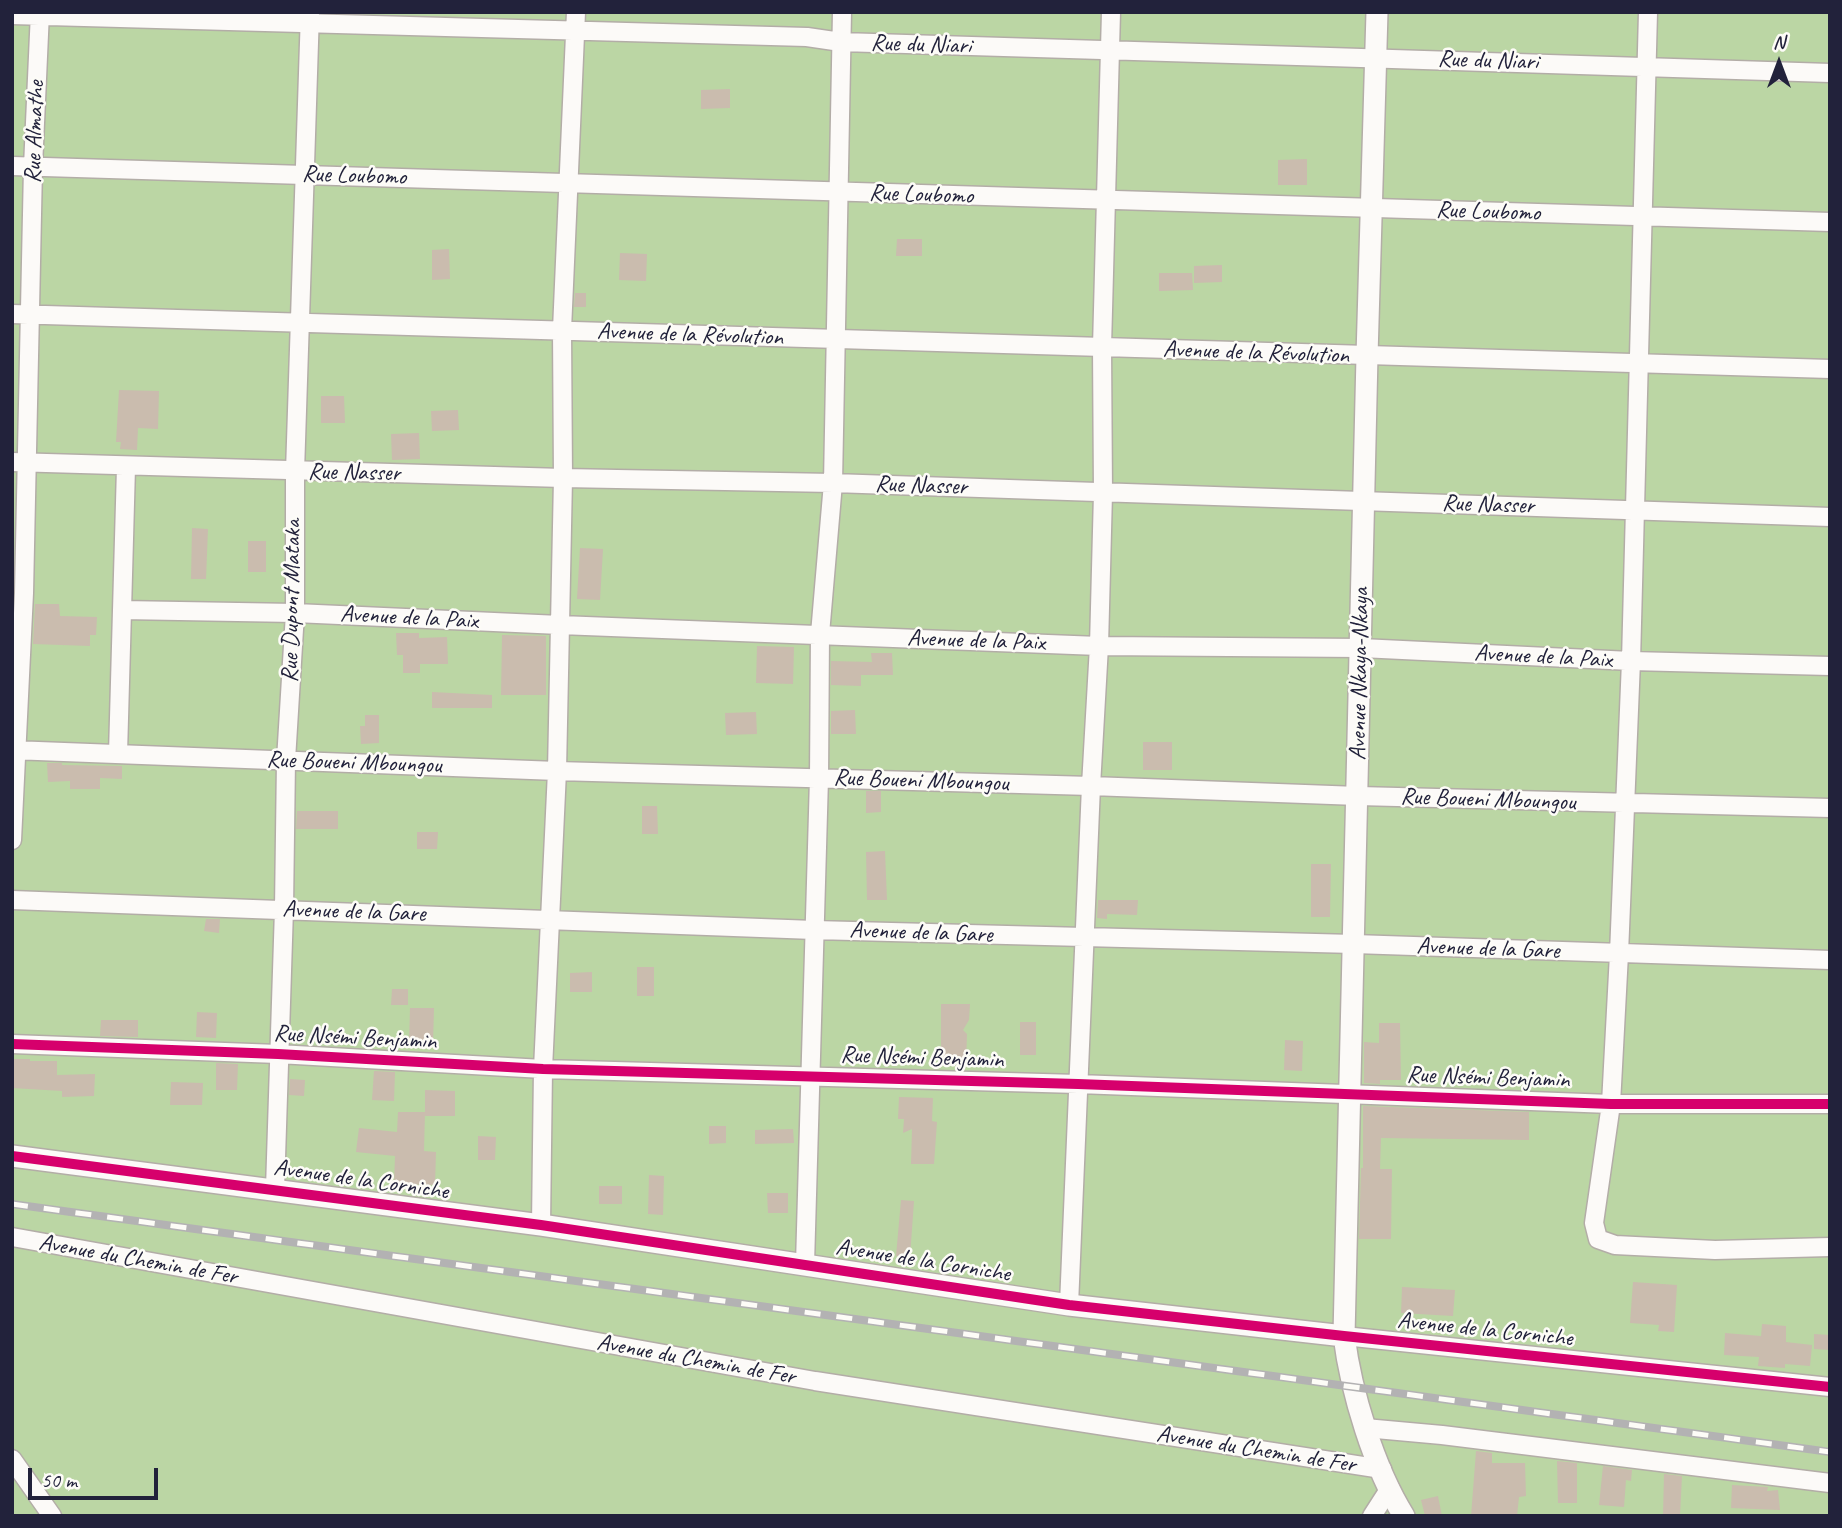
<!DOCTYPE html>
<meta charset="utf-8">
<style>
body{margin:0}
#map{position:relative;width:1842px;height:1528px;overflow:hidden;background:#e9e0d1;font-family:Caveat,sans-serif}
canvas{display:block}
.frame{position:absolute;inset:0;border:14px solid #22223b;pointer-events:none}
.north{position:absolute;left:1744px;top:28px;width:70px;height:70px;-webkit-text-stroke:5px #fdfcf7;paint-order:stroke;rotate:0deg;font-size:19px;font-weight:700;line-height:28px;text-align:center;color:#22223b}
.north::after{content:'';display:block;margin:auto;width:24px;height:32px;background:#22223b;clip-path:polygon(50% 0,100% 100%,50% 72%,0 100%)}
.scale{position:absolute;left:28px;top:1468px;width:130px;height:32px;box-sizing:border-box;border:4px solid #22223b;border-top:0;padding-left:9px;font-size:21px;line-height:24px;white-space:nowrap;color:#22223b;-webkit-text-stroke:5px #fdfcf7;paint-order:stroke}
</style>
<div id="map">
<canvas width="1842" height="1528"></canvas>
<div class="frame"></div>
<div class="north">N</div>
<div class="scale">50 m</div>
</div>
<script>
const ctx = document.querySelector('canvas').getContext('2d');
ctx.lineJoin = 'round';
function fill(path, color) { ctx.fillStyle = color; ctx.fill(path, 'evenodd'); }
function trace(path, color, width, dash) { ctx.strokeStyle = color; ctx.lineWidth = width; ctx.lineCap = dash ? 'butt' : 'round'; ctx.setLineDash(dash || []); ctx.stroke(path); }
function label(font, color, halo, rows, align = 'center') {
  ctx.font = font + ' Caveat,sans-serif'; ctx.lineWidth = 5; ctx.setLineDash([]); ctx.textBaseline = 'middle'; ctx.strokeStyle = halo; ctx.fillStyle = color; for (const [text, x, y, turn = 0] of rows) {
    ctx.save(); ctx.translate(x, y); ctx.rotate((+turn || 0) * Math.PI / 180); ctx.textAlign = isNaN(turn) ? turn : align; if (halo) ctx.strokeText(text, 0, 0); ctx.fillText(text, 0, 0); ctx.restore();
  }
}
const green = new Path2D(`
 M12,12h1818v1504h-1818z`);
const building = new Path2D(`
 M730,89v19l-29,1v-19z
 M1307,159v26h-29v-25z
 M897,239h25v17h-26z
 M449,249l1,30 -18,1v-30z
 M620,253l27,1 -1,27 -27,-1z
 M1222,265v17l-28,1v-17z
 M1159,273h33l1,17 -34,1z
 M575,293h11v14h-12z
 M119,390l40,1 -1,38 -20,-1 -1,22 -17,-1 1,-7h-5z
 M321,396h23l1,27h-24z
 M458,410l1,20 -27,1 -1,-20z
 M419,433l1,26 -28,1 -1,-26z
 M192,528l16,1 -2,50h-15z
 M248,541h18v31h-18z
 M580,548l23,1 -3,51 -23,-1z
 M35,604h24l1,12 37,1 -1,18h-6v11l-57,-2z
 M396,633h23v5l28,-1 1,27h-28v9h-17v-18h-6z
 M502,635l44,1v59h-45z
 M757,646l37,1 -1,37 -37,-1z
 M871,653h21l1,22h-32v11l-30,-1v-24l41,1z
 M432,692l60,3v13h-60z
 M855,710l1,24h-25v-23z
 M756,712l1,22 -31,1 -1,-22z
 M365,715h14v28l-18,1 -1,-18h5z
 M1143,742h29v28h-29z
 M47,763h15v2l60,1v13l-22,-1v11h-30v-8l-22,1z
 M866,791h15v21l-15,1z
 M642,806h15l1,28h-16z
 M297,811h41v18h-42z
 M417,832h21l-1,17h-20z
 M885,851l2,49h-20l-1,-48z
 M1311,864h20l-1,53h-19z
 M1098,900h40l-1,15 -30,-1v5l-10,-1z
 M206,919h14l-1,14 -15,-2z
 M637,967h17v29h-17z
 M592,972v20h-22v-19z
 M392,989h16v16h-17z
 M941,1004h29l-1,16 -6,10 4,4 -1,30h-25z
 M410,1008h24l-1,36h-24z
 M197,1012l20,1 -1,25 -20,-1z
 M101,1020h37v17l-38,-1z
 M1020,1022h16v33h-16z
 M1379,1023h21l1,57h-21v4l-16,-1v-41l15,1z
 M1285,1040l18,1 -1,30 -18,-1z
 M12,1059h18v2h27v14l38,-1 -1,22 -32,1v-6l-50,-3z
 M216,1063l22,1 -1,26h-21z
 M374,1071l21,1 -1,29 -22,-1z
 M290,1079l15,1 -1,16 -15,-1z
 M171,1082l32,1 -1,22h-32z
 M425,1090l30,1v25h-30z
 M899,1097l34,1 -1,23 5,1 -3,42h-23l1,-35 -9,4 1,-14h-6z
 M1363,1106l166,6v28l-148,-2 -1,31h12l-1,70h-32l2,-71h2z
 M398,1112h27l-1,39 12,1 -1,33 -41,-1 1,-28 -39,-4 3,-24 38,4z
 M709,1126h17v17l-17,1z
 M793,1129l1,14 -39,1v-14z
 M478,1136l18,1 -1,23h-17z
 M649,1175l15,1 -1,39 -15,-1z
 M599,1186h23v18h-23z
 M767,1193h21v20h-20z
 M901,1200l13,1 -4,56 -14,-1z
 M1633,1282l44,3 -3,47 -16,-1 1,-6 -29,-2z
 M1402,1287l53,3 -2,26 -52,-3z
 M1762,1324l24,2v16l26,3 -2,21 -25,-2v4l-27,-2 1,-9 -35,-2 1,-22 36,3z
 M1814,1334l16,1v15l-16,-1z
 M1476,1451l16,2v10h33l1,33 -7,1 -2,19h-46z
 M1557,1461l20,2v40h-19z
 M1603,1466l29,4 -1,11 -5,-1 -2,27 -25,-2z
 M1664,1474l18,2 -2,40h-17z
 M1732,1485l36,2 -1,4 11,-1 2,20 -49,-2z
 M1438,1496l4,20h-17l-4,-16z`);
const minor = new Path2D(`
 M1648,12l-17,649 -12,293 -8,150 -17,119 4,16 17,6 100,5 115,-3
 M12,15l795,22 34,5c330,12 659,18 989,31
 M12,166l1818,56
 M12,314l1818,55
 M12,462l551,16 270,5 997,34
 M122,610l173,3 265,12 539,21 262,2 270,13 199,5
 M12,750l545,21 534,15 267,10 472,12
 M118,754l8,-287
 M12,840l12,-247 9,-426 7,-155
 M12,900l802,30 540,14 476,16
 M12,1044l266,10 265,15 535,15 533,20h219
 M275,1189l9,-280 2,-149 9,-147v-141l15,-460
 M541,1225l2,-156 14,-298 6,-293 -1,-148 14,-318
 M12,1237l803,144 567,88
 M805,1264l14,-486 1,-144 13,-151 9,-471
 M1069,1305l22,-519 8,-140 4,-153 -1,-146 9,-335
 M1344,1336l486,51
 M1365,1428l77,7 388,48
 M12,1459l40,57
 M1372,1516l18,-28`);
const tertiary = new Path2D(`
 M1377,12l-10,344 -23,980c7,56 30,132 60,180
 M12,1156l529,69 528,80 275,31`);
const rail = new Path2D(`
 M12,1204l1818,248`);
const cycleway = new Path2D(`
 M12,1044l266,10 265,15 535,15 533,20h219
 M12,1156l529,69 528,80 275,31 486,51`);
const streetNames = [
 ["Rue du Niari",921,45,2],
 ["Rue du Niari",1488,61,2],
 ["Rue Almathe",35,132,-88],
 ["Rue Loubomo",354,176,2],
 ["Rue Loubomo",921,195,2],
 ["Rue Loubomo",1488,212,2],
 ["Avenue de la Révolution",690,335,2],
 ["Avenue de la Révolution",1256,353,2],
 ["Rue Nasser",354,473,1],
 ["Rue Nasser",921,486,2],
 ["Rue Nasser",1488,505,2],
 ["Rue Dupont Mataka",292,601,-89],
 ["Avenue de la Paix",409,618,3],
 ["Avenue de la Paix",976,641,2],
 ["Avenue de la Paix",1543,657,3],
 ["Avenue Nkaya-Nkaya",1360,674,-89],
 ["Rue Boueni Mboungou",354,763,2],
 ["Rue Boueni Mboungou",921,781,2],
 ["Rue Boueni Mboungou",1488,800,2],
 ["Avenue de la Gare",354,912,2],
 ["Avenue de la Gare",921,933,2],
 ["Avenue de la Gare",1488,949,2],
 ["Rue Nsémi Benjamin",355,1038,3],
 ["Rue Nsémi Benjamin",922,1058,2],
 ["Rue Nsémi Benjamin",1488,1078,2],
 ["Avenue de la Corniche",361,1180,8],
 ["Avenue du Chemin de Fer",138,1260,10],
 ["Avenue de la Corniche",923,1261,9],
 ["Avenue de la Corniche",1485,1330,6],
 ["Avenue du Chemin de Fer",696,1360,10],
 ["Avenue du Chemin de Fer",1256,1450,9]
];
fill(green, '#bbd6a4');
fill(building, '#cabcae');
trace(minor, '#b3ada7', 21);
trace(tertiary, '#b3ada7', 24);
trace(minor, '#fcfaf8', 18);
trace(tertiary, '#fcfaf8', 21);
trace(rail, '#b3b2b3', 8);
trace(rail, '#fdfcf7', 5, [16]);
trace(cycleway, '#d6006c', 10);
label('24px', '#22223b', '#fdfcf7', streetNames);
</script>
